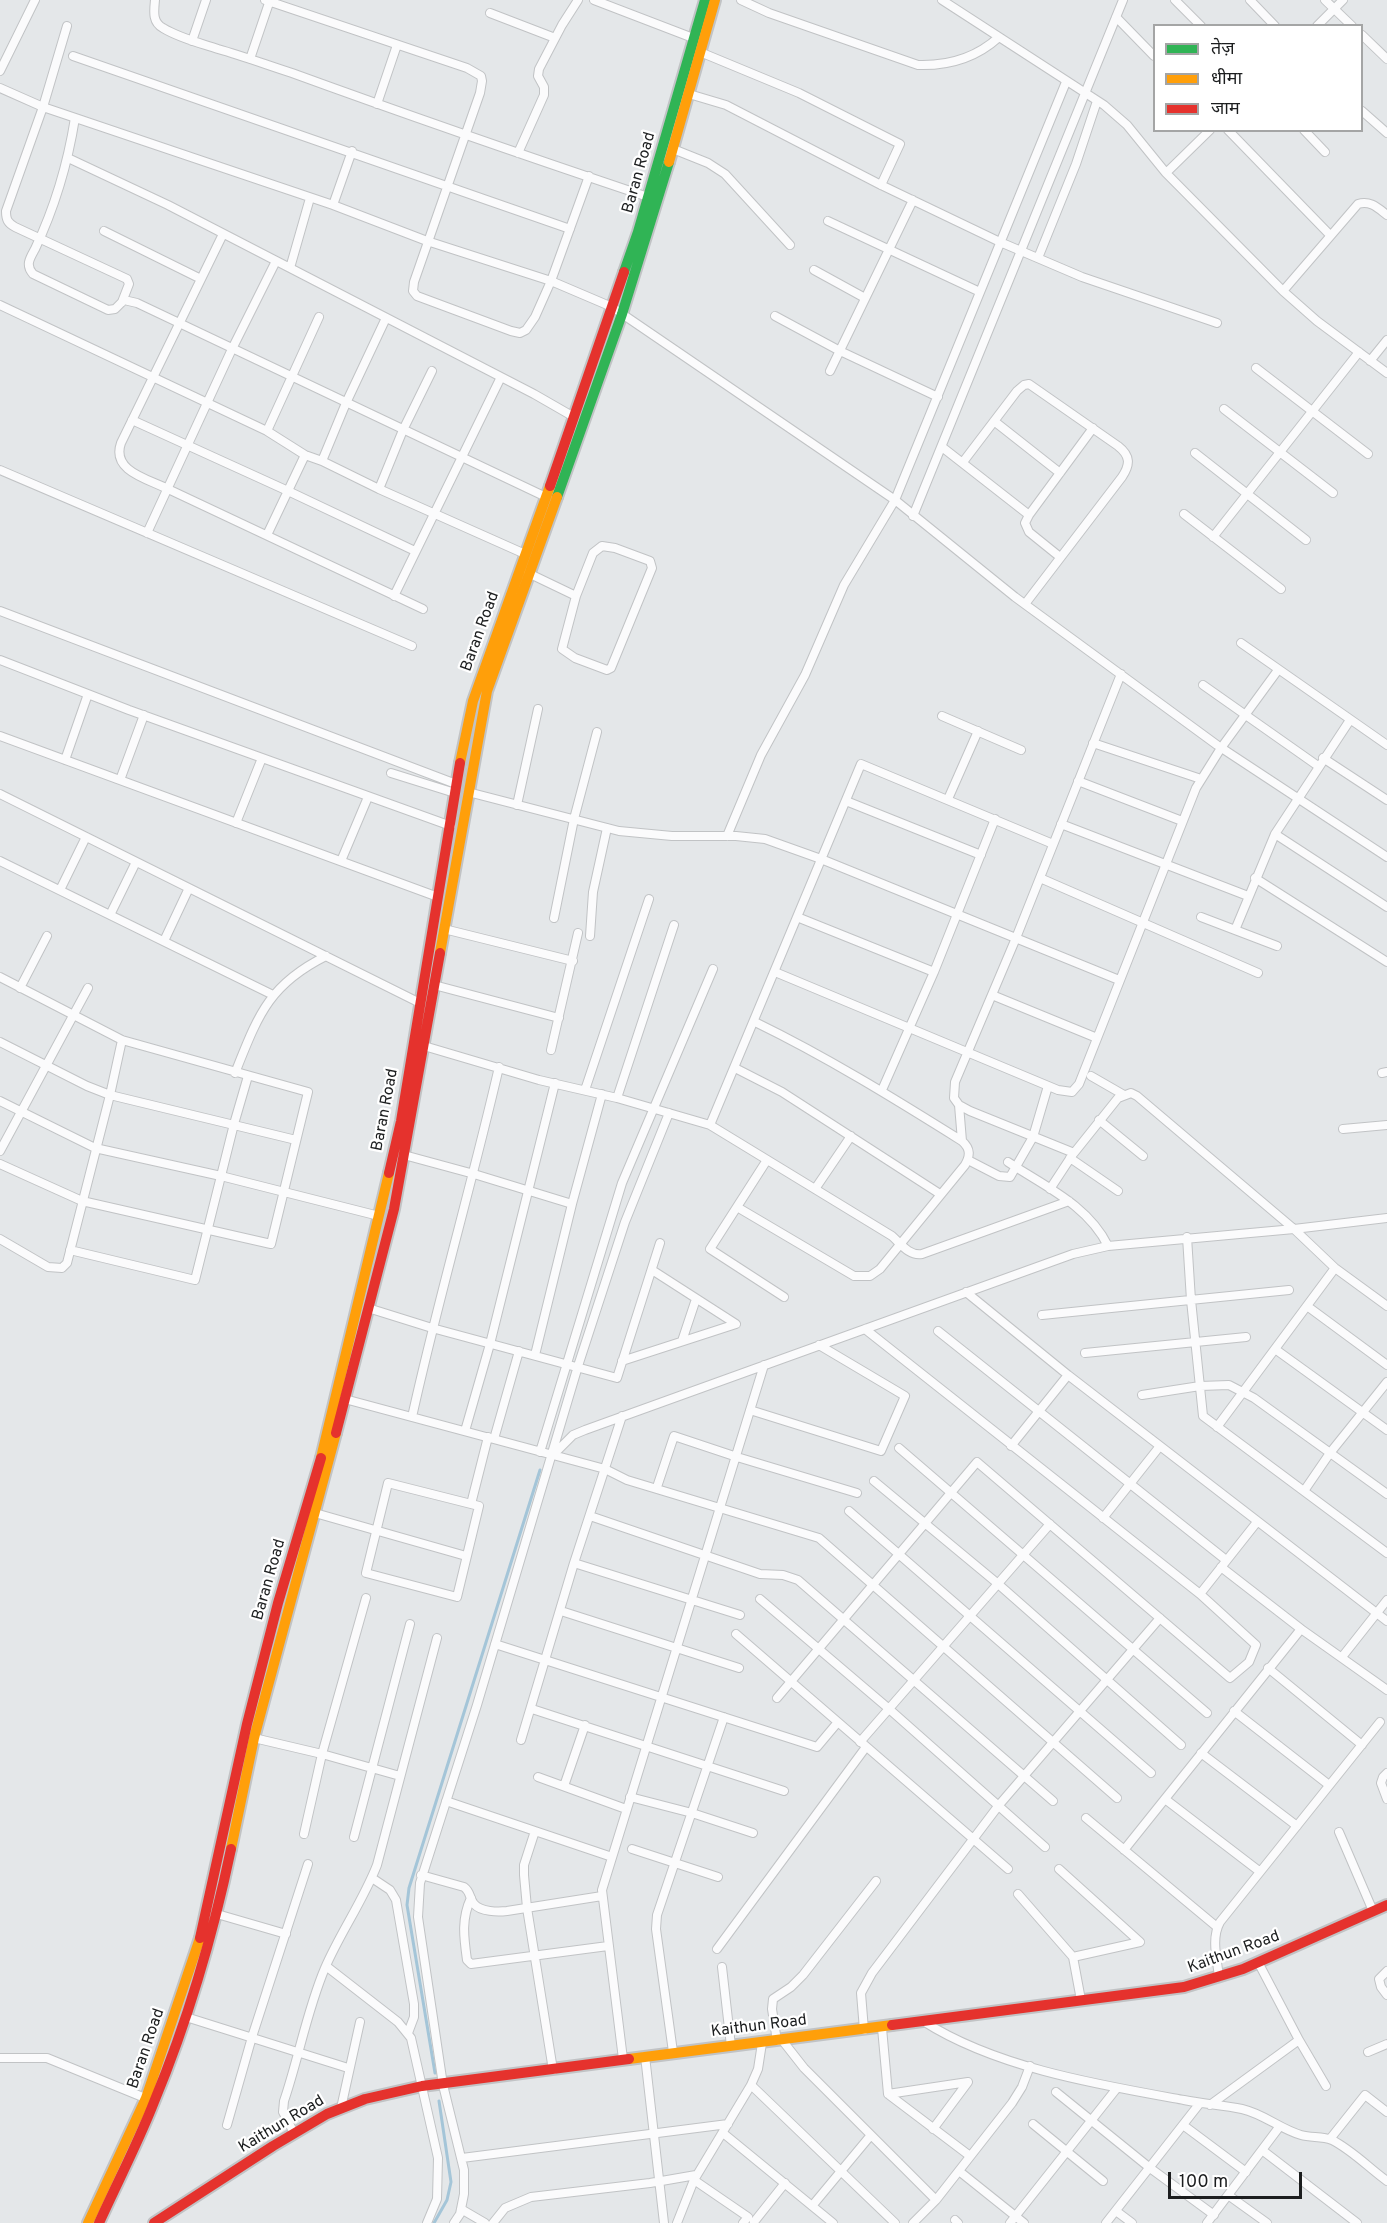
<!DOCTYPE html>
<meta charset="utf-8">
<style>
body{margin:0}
#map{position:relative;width:1387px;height:2223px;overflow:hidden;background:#e4e7e9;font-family:Overpass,"Noto Sans Devanagari",sans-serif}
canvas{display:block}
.legend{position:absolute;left:1153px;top:24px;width:210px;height:108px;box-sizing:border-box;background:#fff;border:2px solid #a4a5a5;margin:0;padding:8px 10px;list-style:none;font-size:18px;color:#1c1e1f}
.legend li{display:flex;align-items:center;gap:12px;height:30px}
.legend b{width:30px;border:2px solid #a4a5a5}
.scale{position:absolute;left:1168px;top:2172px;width:134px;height:27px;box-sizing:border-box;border:3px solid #1c1e1f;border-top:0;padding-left:8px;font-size:18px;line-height:21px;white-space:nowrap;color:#1c1e1f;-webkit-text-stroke:4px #fff;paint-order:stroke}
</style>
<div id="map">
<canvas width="1387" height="2223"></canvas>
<ul class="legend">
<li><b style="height:8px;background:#30b455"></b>तेज़</li>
<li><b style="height:8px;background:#ff9f0a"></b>धीमा</li>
<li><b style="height:8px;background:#e5322d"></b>जाम</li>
</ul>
<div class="scale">100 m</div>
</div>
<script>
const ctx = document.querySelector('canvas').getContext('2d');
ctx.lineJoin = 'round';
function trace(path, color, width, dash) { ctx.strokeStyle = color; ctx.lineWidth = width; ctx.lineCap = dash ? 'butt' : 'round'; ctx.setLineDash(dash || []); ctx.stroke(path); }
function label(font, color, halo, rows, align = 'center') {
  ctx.font = font + ' Overpass,sans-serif'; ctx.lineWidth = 4.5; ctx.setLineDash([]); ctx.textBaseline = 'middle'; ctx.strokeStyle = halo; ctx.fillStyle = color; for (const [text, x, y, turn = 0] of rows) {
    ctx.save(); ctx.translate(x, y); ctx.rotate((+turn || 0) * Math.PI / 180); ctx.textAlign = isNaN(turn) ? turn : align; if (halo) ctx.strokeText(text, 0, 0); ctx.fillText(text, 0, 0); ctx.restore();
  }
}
const stream = new Path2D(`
 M435,2073l-28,-168 2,-17 131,-418
 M434,2223l13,-23 4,-18 -12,-81`);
const street = new Path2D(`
 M155,0c-1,11 -3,22 8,28 16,10 37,15 55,21 25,7 49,16 74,24 118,43 237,84 356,124
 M265,0l202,68 14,8 1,5 -2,12 -66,189 -1,9 4,5 94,35 9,2 6,-3 9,-13 16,-36 38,-105
 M594,0l99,38
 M741,0l28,13 149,52c31,1 58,-7 81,-28
 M942,0l162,105 23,20 39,48 117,118 34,30 70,52
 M1175,0l26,26
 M1250,0l25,26
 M1325,0l27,26
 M490,13l65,25
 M1116,17l38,39
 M67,26l-24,81 -37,104c0,9 2,12 9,16l112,52 2,5 -7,18
 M1317,26l26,-26
 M1362,35l25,24
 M192,41l14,-41
 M700,52l99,41 101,51 -19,41
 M73,56l497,173
 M250,59l20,-59
 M0,71l35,-71
 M0,88l43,19 290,98 94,36 124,40 61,26 283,193 120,97 202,148 170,112
 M689,94l37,11 155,80 119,57 82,35 135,46
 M377,104l20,-59
 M1362,111l25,22
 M75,118c-7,44 -21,91 -40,131 -5,9 -10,16 -2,25l75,36 7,-1 9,-9 13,3 409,194
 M1228,130l102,105
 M1304,130l21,22
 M673,149l35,14 17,11 65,71
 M518,153l26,-58v-8l-6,-11 1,-7 23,-44 16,-25
 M68,158l100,47 366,189 40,23
 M1166,173l44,-43
 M333,205l19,-54
 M828,221l152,71
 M104,231l97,48
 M223,234l-102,209c-10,28 27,36 47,46l255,120
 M1038,258l38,-94 21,-63
 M290,268l20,-70
 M814,270l51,28
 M1283,291l75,-87c12,-4 20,4 29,11
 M0,305l267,126 38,24 17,6 57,28 146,65
 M775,316l65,35 98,46
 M1370,361l17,-21
 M1256,368l112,86
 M830,371l83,-171
 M1224,409l109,84
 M132,420l156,71 127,60
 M994,421l66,52
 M267,431l52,-114
 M942,447l87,68
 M1195,453l111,87
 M322,461l24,-58 40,-85
 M963,462l54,-71 7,-6 5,-1 89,62c13,10 12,19 4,31l-97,127
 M0,470l412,176
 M379,489l24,-59 29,-59
 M1184,514l97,75
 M913,516l210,-516
 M147,533l85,-184 44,-88
 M267,535l38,-80
 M1213,537l146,-185
 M1060,557l-31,-25 -4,-9 4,-8 64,-87
 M528,573l48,23 17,-43 9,-7 13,2 35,13 2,7 -41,100 -4,2 -32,-12 -13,-9 14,-53
 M394,596l107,-219
 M0,611l456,173
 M1241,643l146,102
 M0,660l129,50 322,116
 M1121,674l-105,264 -61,144 -1,16 5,7 11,6 104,42 44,-55 13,-5 6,3 157,133 41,39 52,38
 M1203,685l115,81
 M942,716l79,34
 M0,736l438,161
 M1093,743l108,36
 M1323,758l64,42
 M65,760l23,-66
 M391,773l64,20
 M120,780l24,-65
 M1078,781l104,40
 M468,792l151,39 53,5h64l29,3 56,20 298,121
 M0,794l420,209
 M948,799l30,-68
 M846,801l135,54
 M517,805l21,-96
 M236,823l26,-65
 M1061,824l187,72
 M1275,834l112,73
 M727,836l34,-81 44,-80 39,-90 51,-85 171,-418
 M0,861l273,134
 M341,861l27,-64
 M1040,878l218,95
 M1255,878l132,84
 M60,890l26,-53
 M110,915l26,-53
 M797,917l137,55
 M1201,917l76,29
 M554,918l20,-99 23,-87
 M444,929l129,32
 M1235,930l40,-96 75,-114
 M590,936l3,-44 14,-64
 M164,941l25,-53
 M775,972l283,118 14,2 7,-8 117,-296 25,-40 57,-78
 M0,977l122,63 186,52 -37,152 -189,-43 -82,-37
 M434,985l125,33
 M20,988l27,-52
 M992,995l105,43
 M0,1042l87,44 23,9 186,45
 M424,1046l115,34 78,18 93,27 182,111c9,8 17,20 30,18l147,-53
 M551,1050l27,-117
 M735,1068l47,24 158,102
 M235,1073c23,-57 33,-88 91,-117
 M1382,1073l5,-1
 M1091,1076l33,19
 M585,1090l64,-191
 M882,1090l52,-118 61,-153
 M617,1098l57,-173
 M0,1101l95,47 126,28 158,40
 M959,1105l3,36
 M1099,1120l44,36
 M710,1125l151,-361 192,80
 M1343,1129l44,-4
 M0,1151l88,-163
 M404,1155l70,19 98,30 30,-110
 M1070,1158l48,33
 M767,1160l-57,89 74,48
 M968,1160l31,16 11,1 23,-40 15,-51
 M1008,1162c36,24 80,43 100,84
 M815,1189l36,-53
 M1050,1189l23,-35
 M737,1207l117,69h16l10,-7 85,-104c5,-9 6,-16 -3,-24 -67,-42 -135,-84 -207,-119
 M1187,1237l4,63 12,116 184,137
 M0,1239l48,28 14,1 5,-5 43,-168 12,-55
 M70,1250l125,30 39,-156 14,-48
 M966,1292l102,83 319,246
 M1307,1306l80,59
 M368,1308l64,20 185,50 43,-135
 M1042,1315l247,-25
 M865,1329l335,265 57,-72
 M938,1331l288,229
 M682,1341l14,-42
 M1275,1349l112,81
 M1085,1353l161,-16
 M535,1355l37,-151
 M622,1361l114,-37 -84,-54
 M1142,1395l58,-9 29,-1 25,13 133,96
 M341,1398l212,57 20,-20 12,-5 488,-176 35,-8 186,-17 93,-11
 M750,1410l131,41 24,-55 -86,-51
 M412,1417c26,-118 60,-233 87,-350
 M1217,1427l118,-159
 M465,1431l25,-87 65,-261
 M494,1439l25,-88
 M1011,1446l57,-71
 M899,1448l308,265
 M540,1452l82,-269 91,-214
 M553,1455l52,14 22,11 192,58 298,260
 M874,1481l123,102 184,162
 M388,1483l91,23 -22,91 -91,-24z
 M657,1487l17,-51 63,21 120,36
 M1304,1491l26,-38 57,-71
 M471,1504l17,-67
 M849,1511l302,262
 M315,1513l151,43
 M590,1516l170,58 23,1 15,5 255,221
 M1103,1518l57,-72
 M574,1563l166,52
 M1221,1567l80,62 86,61
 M760,1599l128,109 157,139
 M561,1611l178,57
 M736,1634l272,235
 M495,1644l322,103 21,-25
 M1342,1657l45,-57
 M1268,1668l94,77
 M777,1698l200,-236 253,216 19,-16 7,-17 -56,-51
 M532,1709l252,82
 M1234,1711l95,74
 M254,1738l68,16 78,22
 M521,1740l53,-177 48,-147
 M860,1742l190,-218
 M1201,1753l96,73
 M1387,1773l-4,4 -2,6 6,16
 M538,1777l88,32
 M564,1786l21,-61
 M630,1797l62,16 61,20
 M1165,1799l94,72
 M446,1801l166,56
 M1086,1818l131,109
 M535,1831l-11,34v10l3,33 26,162
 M1339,1832l34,79
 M304,1834l18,-80 44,-156
 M354,1837l56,-213
 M632,1849l86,28
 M1124,1850l177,-221
 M1059,1869l81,73 -67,15
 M421,1875l43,12c7,5 5,11 10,17 7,8 24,8 33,7l95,-15
 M372,1878l18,12 6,10 18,104v13l-6,16
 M1018,1894l55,63 8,43
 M471,1898c-10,21 -7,40 -4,62l4,4 137,-18
 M217,1914l69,20
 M717,1949l149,-202
 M326,1966l72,56 13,16 27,120 -1,41 -10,24
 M722,1967l9,79
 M1387,1971l-8,8 2,8 6,8
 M1219,1977c-2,-18 -8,-39 1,-55l160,-200
 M186,2017l162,51
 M923,2021c73,47 177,64 261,79 19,4 39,5 58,9 22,5 38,20 59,26 10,3 21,1 31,5 20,10 37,28 55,41
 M882,2028l6,66 82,62
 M864,2030l-3,-37 11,-20 127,-168 161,-187
 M782,2040l22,28 132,132
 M1299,2040l27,46
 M777,2041l-5,-32 1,-10 18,-12 12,-12 73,-94
 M673,2052l-17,-123 1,-14 67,-198
 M1368,2052l19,-8
 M645,2056l19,167
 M0,2058h47l103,42
 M623,2059l-21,-169 162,-525
 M751,2085l144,138
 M1056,2092l94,76 64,47
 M888,2094l80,-12 -35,47
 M1210,2105l89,-65 -41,-78
 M341,2108l19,-86
 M1033,2124l70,57
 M227,2125l25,-88 56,-173
 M1183,2125l63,47
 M294,2133l-11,-21 1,-11c15,-44 23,-91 41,-133 15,-35 38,-67 52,-103l60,-227
 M723,2133l110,90
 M1330,2139l35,-44 22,17
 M1262,2150l95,73
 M462,2158l266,-34
 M959,2171l65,52
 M694,2180l54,37 -5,6
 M1228,2195l39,28
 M812,2206l59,-71
 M461,2209l24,14
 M1116,2211l16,12
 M955,2220l3,3
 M754,2222l31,-39
 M454,2223l6,-9 4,-20v-24l-21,-85 -25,-168 2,-34 57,-178 101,-339 47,-144 44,-109
 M493,2223l12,-15 26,-11 119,-14 46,-8
 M677,2223l17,-43 57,-95 7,-16 4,-26
 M913,2223l23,-23 76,-97 10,-16 8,-21
 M1010,2223l107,-135
 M1106,2223l94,-120
 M1207,2223l73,-97`);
const fast = new Path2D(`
 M624,272l14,-40 67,-232
 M557,497l65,-183 47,-152`);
const slow = new Path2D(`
 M669,162l46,-162
 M460,763l13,-62 77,-215
 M440,953l47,-262 70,-194
 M321,1458l68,-285
 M231,1849l23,-111 82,-305
 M629,2059l263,-34
 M88,2223l58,-125 54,-160`);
const jam = new Path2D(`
 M550,486l74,-214
 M389,1173l12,-52 59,-358
 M336,1433l58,-224 46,-256
 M200,1938l47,-214 31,-121 43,-145
 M892,2025l292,-38 59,-18 144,-64
 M99,2223c18,-40 39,-80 55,-121 34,-82 59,-167 77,-253
 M154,2223l119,-77 54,-32 38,-15 57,-13 207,-27`);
const streetNames = [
 ["Baran Road",640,173,-74],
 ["Baran Road",481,632,-70],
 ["Baran Road",386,1110,-79],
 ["Baran Road",270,1580,-74],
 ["Kaithun Road",1234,1953,-20],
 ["Kaithun Road",759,2027,-7],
 ["Baran Road",147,2049,-71],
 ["Kaithun Road",282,2125,-31]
];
trace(stream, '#a4c5d8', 3);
trace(street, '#c1c3c5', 10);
trace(fast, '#c1c3c5', 14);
trace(slow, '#c1c3c5', 14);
trace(jam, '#c1c3c5', 14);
trace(street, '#fbfbfc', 8);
trace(fast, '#30b455', 10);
trace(slow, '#ff9f0a', 10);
trace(jam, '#e5322d', 10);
label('16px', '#1c1e1f', '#fff', streetNames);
</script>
